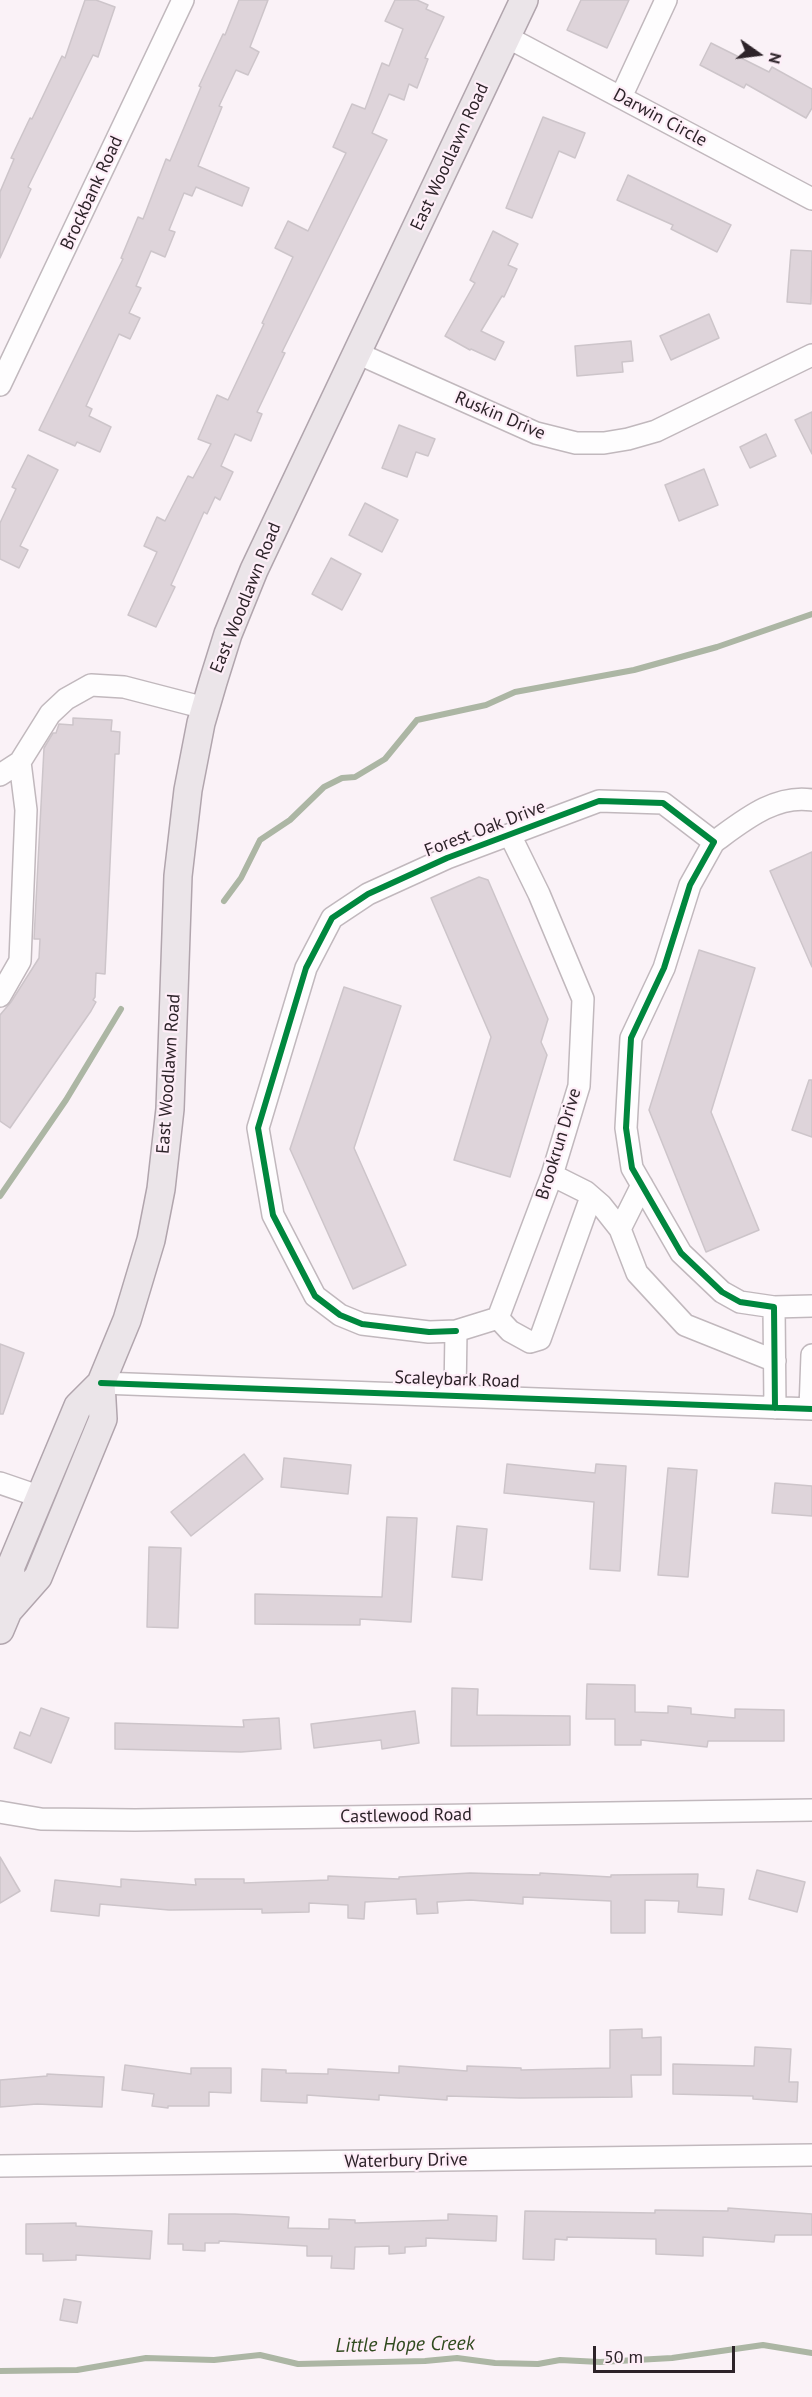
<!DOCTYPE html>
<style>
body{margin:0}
#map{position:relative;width:812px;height:2397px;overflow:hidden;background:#faf2f7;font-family:"PT Sans",sans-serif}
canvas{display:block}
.north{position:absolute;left:728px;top:24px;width:60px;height:60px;-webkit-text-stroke:4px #feeef8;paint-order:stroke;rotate:104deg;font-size:16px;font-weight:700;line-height:24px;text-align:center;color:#2d2329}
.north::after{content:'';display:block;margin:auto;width:21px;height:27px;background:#2d2329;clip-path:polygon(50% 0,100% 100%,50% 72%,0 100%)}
.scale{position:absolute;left:593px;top:2346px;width:142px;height:27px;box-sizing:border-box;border:3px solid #2d2329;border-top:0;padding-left:8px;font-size:18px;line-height:21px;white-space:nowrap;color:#2d2329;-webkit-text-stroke:4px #feeef8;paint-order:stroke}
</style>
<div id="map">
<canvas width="812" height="2397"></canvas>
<div class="north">N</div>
<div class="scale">50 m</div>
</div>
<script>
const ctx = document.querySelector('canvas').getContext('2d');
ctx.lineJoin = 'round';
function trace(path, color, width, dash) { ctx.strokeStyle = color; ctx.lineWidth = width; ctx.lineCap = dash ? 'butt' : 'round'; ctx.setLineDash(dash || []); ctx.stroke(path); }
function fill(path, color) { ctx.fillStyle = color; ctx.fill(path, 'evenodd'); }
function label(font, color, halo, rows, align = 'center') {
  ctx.font = font + ' "PT Sans",sans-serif'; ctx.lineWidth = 4.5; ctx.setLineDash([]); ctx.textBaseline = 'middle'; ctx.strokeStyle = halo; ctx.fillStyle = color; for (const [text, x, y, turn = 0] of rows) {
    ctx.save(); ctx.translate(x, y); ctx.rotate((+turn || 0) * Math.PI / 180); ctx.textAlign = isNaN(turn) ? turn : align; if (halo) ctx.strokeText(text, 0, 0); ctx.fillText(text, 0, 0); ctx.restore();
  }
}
const stream = new Path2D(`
 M224,901l17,-23 19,-38 30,-20 34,-33 18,-9 13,-1 30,-18 32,-39 69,-15 29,-13 119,-22 83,-23 95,-33
 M0,1196l66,-96 55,-91
 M0,2371l77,-1 69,-12 68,2 46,-5 38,9 127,-3 32,-3 38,5 43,1 22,-4 40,2 72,-4 91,-13 49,8`);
const building = new Path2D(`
 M85,0h11l19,7 -17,50 -5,-2 -65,132 3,2 -31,69v-66l14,-33 -3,-1 19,-40 2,1 30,-63 3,2z
 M239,0h29l-18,47 9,5 -11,23 -12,-5 -17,36 3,1 -24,59 51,22 -7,18 -46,-19 -4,9 -8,-3 -15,37 6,2 -10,25 -14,-6 -15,35 5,2 -12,25 11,5 -10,21 -11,-5 -33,72 6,3 -3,7 22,11 -11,25 -23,-10 -2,4 -36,-16 84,-171 -2,-1 17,-41 5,2 23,-60 4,2 31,-74 -2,-1 24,-52 2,1z
 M395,0h22l11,5 -2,4 18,8 -19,41 3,1 -11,29 -8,-4 -5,16 -15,-6 -17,39 15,7 -105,212 3,1 -28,59 5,2 -11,27 -16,-7 -14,32 12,6 -13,28 -5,-3 -8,17 -3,-2 -33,73 4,2 -19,40 -28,-12 29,-63 -13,-6 13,-29 8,4 23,-45 5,2 18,-34 -13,-5 19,-44 11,5 36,-76 -2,-1 31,-66 -18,-9 13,-27 20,10 38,-78 -13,-6 19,-43 13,5 17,-46 7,3 14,-37 -18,-8z
 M581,0h48l-22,48 -40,-18z
 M711,43l58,29 3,-5 40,22v19l-6,10 -60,-34 -2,4 -44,-23z
 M543,117l42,16 -10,25 -16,-7 -27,67 -26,-10z
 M628,175l103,50 -14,27 -46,-23 2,-4 -56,-25z
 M493,231l25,13 -10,21 9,4 -13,28 -2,-1 -21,35 23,11 -9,18 -24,-11 -1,1 -25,-14 30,-53 -5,-3z
 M791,250l21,1 -1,53 -24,-2z
 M709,314l10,24 -48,22 -11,-24z
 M631,341l2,20 -11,1 1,10 -46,4 -2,-30z
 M812,412v42l-17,-34z
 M399,425l36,14 -7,17 -12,-4 -9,25 -25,-9z
 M766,434l10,22 -26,12 -10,-21z
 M28,455l30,15 -38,76 8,4 -9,18 -19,-9v-36l16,-34 -4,-2z
 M704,469l14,36 -39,16 -14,-36z
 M365,503l33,17 -16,32 -33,-17z
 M331,558l30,16 -19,36 -30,-16z
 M73,718l39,2 -1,11 9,1 -1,22h-4l-10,220 -9,-1 -1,24 -2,3 3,2 -5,9 -81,117 -10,-7v-106l11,-13 28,-44 1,-19h-6l10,-191 9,-15h3l3,-9 14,1z
 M812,852v115l-42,-96z
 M479,877l9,3 60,139 -7,23 6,13 -37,122 -56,-17 37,-123 -60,-139z
 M699,950l56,18 -44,144 48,118 -53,22 -57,-142z
 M344,987l57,19 -47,142 52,117 -53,24 -63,-140z
 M809,1080h3v57l-20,-7z
 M0,1344l24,9 -21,61h-3z
 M244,1454l19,25 -72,57 -20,-24z
 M284,1458l67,7 -3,29 -67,-7z
 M507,1464l88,9 1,-9 30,2 -6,105 -30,-2 4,-67 -90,-9z
 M668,1468l29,2 -9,107 -30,-2z
 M775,1483l37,3v30l-40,-3z
 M387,1517l30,1 -6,104 -51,-3v6l-105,-1v-30l127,3z
 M457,1526l30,3 -5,51 -30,-3z
 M149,1547l32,1 -3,80 -31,-1z
 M587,1684l48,1v27l33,1v-7l23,2v6l44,4v-9l49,1v31h-76l-1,6 -66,-7v5h-26v-26h-29z
 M452,1688l26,1 -1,26 93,1v29l-119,1z
 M41,1708l28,10 -18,45 -37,-15 6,-16 10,4z
 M415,1711l4,32 -37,6 -1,-9 -67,8 -3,-24z
 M279,1718l2,31 -40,3 -126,-3v-26l129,4 -1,-7z
 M0,1857l20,34 -20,12z
 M757,1870l48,12 -8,30 -48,-13z
 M470,1873l70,2v-2l71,4v-2l87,-1 -1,13 27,2 -2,26 -44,-3 1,-11 -34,-1v33h-34v-32l-88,-4v7l-53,-4 -33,2 1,11 -21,1 -1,-15 -51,3 -1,17 -16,-1v-13l-39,-2v9l-47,1v-4l-93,1 -69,-6 -1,12 -48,-5 4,-31 66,7v-8l75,6 -1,-6h49v4l84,-3v-4l71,3v-2z
 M642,2029v9l19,-1v38h-30l1,22 -112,1 -73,-2v4l-68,-5v5l-72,-5v8l-46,-2 1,-32 24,1v3l42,1v-5l71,4v-7l68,5v-5l54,2v2l89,-2v-38z
 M755,2047l36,2 -2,33h9l-1,20 -44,-3v-3l-80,-2v-30l81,2z
 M125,2065l66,9v-6h40v25l-22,-1v14h-41v2l-16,-2 2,-12 -32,-4z
 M47,2074l57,3 -2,30 -65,-3 -37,3v-27l47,-4z
 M728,2208l84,6v21h-37l-1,7 -71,-5v19l-47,-2v-15l-89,-2v3l-12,-1 -1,21 -31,-1 2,-48 130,2v-3l73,1z
 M169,2214h66l54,3 -1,11 41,1v-10l26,1v3l93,-3v-6l49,2 -1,25 -70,-3v8l-21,1v6l-16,1v-8l-34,1 -1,22 -23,-1 1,-12h-25v-10l-88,-5v2h-14v8l-22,-1v-6h-15z
 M76,2223v3l76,5 -2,28 -74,-4v5l-33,1v-7h-17v-30z
 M64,2299l17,3 -4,21 -17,-3z`);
const minor = new Path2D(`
 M507,37l305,162
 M621,97l45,-97
 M357,353l179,80 40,10h28l24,-4 28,-8 156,-76
 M0,385l183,-385
 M0,775l20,-13
 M714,842c29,-21 61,-48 98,-42
 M0,996l20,-35 6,-151 -6,-48 30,-48 16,-15 25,-14 33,2 81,21
 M552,1175l34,17 15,13 19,24 17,44 48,52 90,36
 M620,1229l22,-44
 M774,1307l1,101
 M498,1318l12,13 20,11 10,-3 51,-142
 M456,1331l-27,1 -67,-8 -22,-9 -25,-19 -42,-81 -15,-87 48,-160 26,-50 36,-24 79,-36 152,-57 64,2 51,39 -24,43 -26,83 -33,70 -5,90 6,40 49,85 41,39 18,10 34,5 38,-1
 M101,1383l711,26
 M455,1395l1,-64 42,-13 54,-143 27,-89 4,-87 -44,-105 -29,-59
 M810,1409l2,-54
 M0,1483l38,13
 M0,1812l41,7 94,1 677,-10
 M0,2166l812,-11`);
const major = new Path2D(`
 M8,1611l30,-34 65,-158 -2,-36
 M0,1630l8,-19 3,-45 67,-160 23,-23 26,-63 24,-80 10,-51 9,-80 8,-233 10,-86 13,-67 12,-41 15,-48 26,-64 270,-570`);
const cycleway = new Path2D(`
 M456,1331l-27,1 -67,-8 -22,-9 -25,-19 -42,-81 -15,-87 48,-160 26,-50 36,-24 79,-36 152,-57 64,2 51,39 -24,43 -26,83 -33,70 -5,90 6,40 49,85 41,39 18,10 34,5 1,101
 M101,1383l711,26`);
const streetNames = [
 ["Darwin Circle",660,118,28],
 ["East Woodlawn Road",450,157,-65],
 ["Brockbank Road",92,193,-65],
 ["Ruskin Drive",500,416,23],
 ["East Woodlawn Road",246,598,-68],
 ["Forest Oak Drive",485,829,-21],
 ["East Woodlawn Road",169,1074,-86],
 ["Brookrun Drive",559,1144,-73],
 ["Scaleybark Road",457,1380,2],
 ["Castlewood Road",406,1816,-1],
 ["Waterbury Drive",406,2161,-1]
];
const waterNames = [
 ["Little Hope Creek",405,2345,-1]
];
trace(stream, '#acb6a4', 6);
fill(building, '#ded4da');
trace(building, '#cdc5ca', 1.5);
trace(minor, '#c1b8bd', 24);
trace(major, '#b1a5ad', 30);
trace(minor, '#fefdfe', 21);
trace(major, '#ebe5e9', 27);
trace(cycleway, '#00873e', 6);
label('18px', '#2d2329', '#feeef8', streetNames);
label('italic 20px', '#304b1f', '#feeef8', waterNames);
</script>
